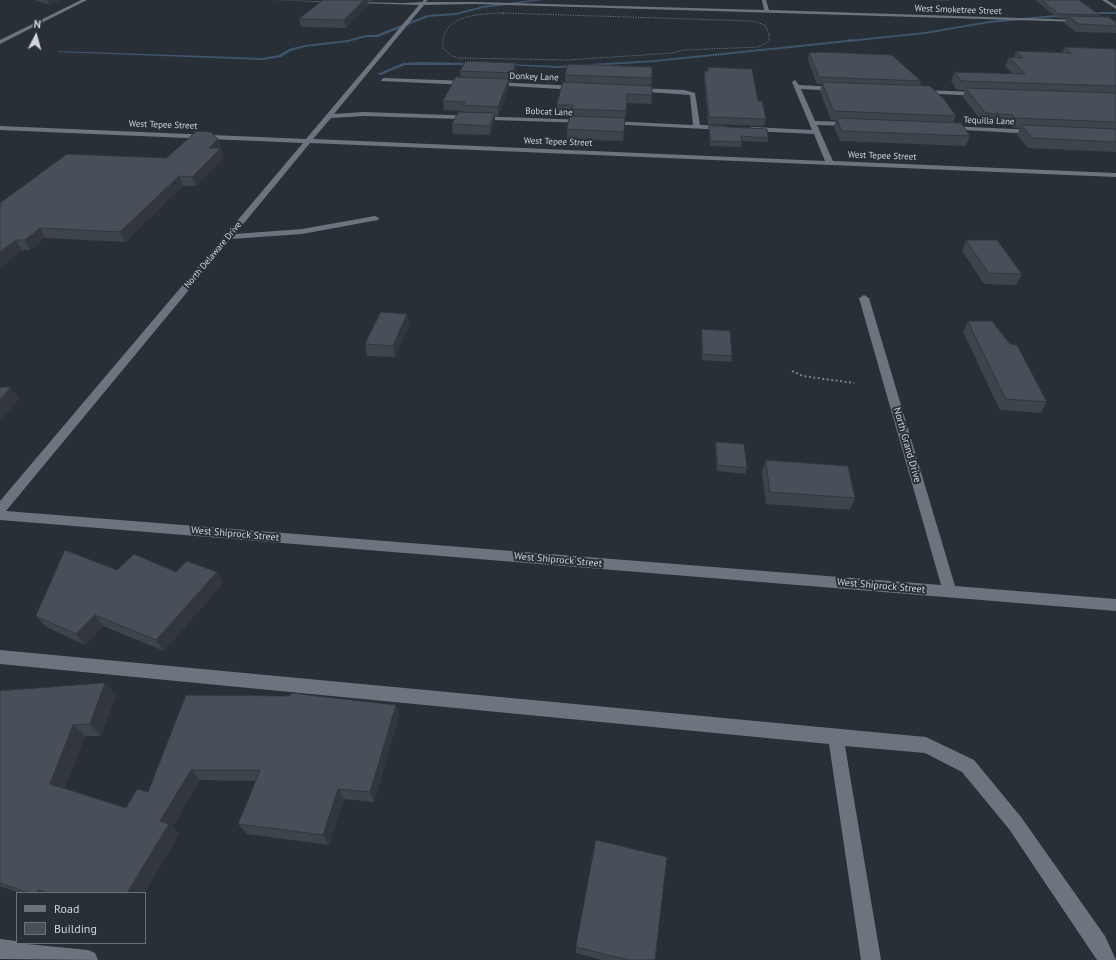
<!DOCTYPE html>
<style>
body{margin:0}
#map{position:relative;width:1116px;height:960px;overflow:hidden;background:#292f37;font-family:"PT Sans",sans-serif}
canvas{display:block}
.legend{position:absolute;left:16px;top:892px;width:130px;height:52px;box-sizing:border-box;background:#292f37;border:1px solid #6c7178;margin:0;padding:5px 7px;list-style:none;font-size:12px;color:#d1d5da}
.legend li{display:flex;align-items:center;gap:8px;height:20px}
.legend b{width:20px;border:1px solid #6c7178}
.north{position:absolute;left:16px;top:16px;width:40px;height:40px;-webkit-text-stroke:3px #292f37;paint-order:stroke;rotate:6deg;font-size:11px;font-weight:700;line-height:16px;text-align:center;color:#d1d5da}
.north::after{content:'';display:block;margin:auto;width:14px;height:18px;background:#d1d5da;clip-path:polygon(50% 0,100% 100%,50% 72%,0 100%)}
</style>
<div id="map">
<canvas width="1116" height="960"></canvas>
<ul class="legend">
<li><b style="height:5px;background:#6c747e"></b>Road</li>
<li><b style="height:11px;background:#484f58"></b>Building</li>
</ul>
<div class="north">N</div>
</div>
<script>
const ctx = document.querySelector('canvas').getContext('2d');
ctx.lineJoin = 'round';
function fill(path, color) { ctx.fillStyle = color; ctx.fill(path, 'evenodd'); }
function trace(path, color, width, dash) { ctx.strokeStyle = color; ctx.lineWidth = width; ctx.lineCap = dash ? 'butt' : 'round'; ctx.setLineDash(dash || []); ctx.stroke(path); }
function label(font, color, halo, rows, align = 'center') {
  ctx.font = font + ' "PT Sans",sans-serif'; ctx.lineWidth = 4; ctx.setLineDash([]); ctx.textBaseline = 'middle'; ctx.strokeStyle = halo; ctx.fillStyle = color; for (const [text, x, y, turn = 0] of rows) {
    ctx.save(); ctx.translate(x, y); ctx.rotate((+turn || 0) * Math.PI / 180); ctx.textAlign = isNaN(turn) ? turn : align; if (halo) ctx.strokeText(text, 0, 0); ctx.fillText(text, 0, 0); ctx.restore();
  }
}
const stream = new Path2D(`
 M533,0h10l-60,8 -27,7 -28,2 -50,20h-12l-18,5 -43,5 -14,4 -10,6 -18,3 -206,-8 2,-1 204,7 16,-3 10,-6 16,-4 43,-5 18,-5h10l51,-20 29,-2 27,-7z
 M1085,12h31v2h-32z
 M1067,14l1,2 -79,7 -64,11 -270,28 -97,6 -56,-3 2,-1 54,2 97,-6 270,-28 64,-11z
 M419,62l57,1 2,1 -2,1h-71l-24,10 -4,-1 26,-11z`);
const pathFar1 = new Path2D(`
 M503,13l249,8 13,4 4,9v7l-10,6 -75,3 -12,3 -104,7 -109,-2 -7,-2 -9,-8c-3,-34 37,-34 60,-35z
 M849,39l4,2`);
const path = new Path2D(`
 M792,371l11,5 51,7`);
const minor = new Path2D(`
 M81,0h6l-87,44v-4z
 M269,0l134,3 19,-1 2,-2h4l-2,2h49l289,8 -2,-10h4l3,10 312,10 2,2 -608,-18 -51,1 -90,109 30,-2 222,8 2,1v2l-224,-7 -33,2 -18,21 512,22 -11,-27 -62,-3 -3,-2 3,-2 60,3 -20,-48 3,-2 4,5 37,2 3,2 -3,2 -35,-2 14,32 36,1 3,2 -3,2 -34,-1 16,36 283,12v4l-806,-34 -75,91 67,-5 73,-13 4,2 -1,2 -76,14 -71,5 -225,272 935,74 -82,-287 5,-3 5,3 86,288 161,13v12l-1116,-91v-19l303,-358 -303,-13v-4l306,13 113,-134z
 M1102,0h5l9,6v3z
 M383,78l85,3 3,2 -3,2 -87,-4z
 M493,82l85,4 3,2 -3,2 -87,-5v-2z
 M636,88l48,2 11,3 5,32 25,1 3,2 -3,2 -117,-6v-2l2,-1 83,4 -3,-30 -56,-4 -1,-1z
 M920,90l60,2 3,2 -3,2 -62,-3 -1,-1z
 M949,126l86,4 3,2 -3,2 -88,-5v-2z
 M0,650l926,87 48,23 47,57 84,119 11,24h-19l-88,-131 -47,-57 -37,-19 -80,-7 36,214h-20l-32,-216 -829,-80z
 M0,939l17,2v2l71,7 7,3 3,7 -98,-1z`);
const wall = new Path2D(`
 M34,0h27l-12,5z
 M323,0h50l-1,1h-5l1,4 -22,23 -45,-1 -2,-8z
 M924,0h27l-2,1z
 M1035,0h44l21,15v2l16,5v11l-40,-1 -12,-9 3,-5h-9z
 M1065,47l51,2v103l-88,-4 -11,-13 3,-7 -9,-1 -2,-3 -26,-1 -20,-26 2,-7h-8l-6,-9 3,-9 59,2 -8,-8 4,-9h5l2,-6 46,1z
 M809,53l112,28 -1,5 36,30 -3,6 17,14 -4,10 -126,-5 -6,-14 2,-7h-5l-11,-29 2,-7h-5l-9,-24z
 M708,67l50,34 8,18 -2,7 -56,-2 -4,-47v-6h3z
 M460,71h56l-4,11h-3v6l-11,28h-3v7l-5,12 -37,-1 -1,-10 12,-12 -1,-1 -19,-1 -1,-9 18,-24z
 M565,75l87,3 -1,8 1,9 -1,9 -24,-1 -4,38 -56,-2v-10l5,-13v-1l-15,-1v-9l8,-23z
 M709,126l59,12v4l-26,-1 -1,6 -31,-1 -1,-15z
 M218,139l6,19 -28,28h-13l-58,56 -80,-4 -15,12h-8l-22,18v-65l166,-45z
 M966,240l56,34 -6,11 -32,-1 -22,-33z
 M407,314l2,11 -14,32 -28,-1 -2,-12z
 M968,321l79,81 -6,11 -41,-3 -37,-78z
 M702,329l30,27 -1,6 -29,-2 -1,-25z
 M716,442l31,26 -2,6 -28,-3 -2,-23z
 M766,460l89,38 -5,12 -84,-6 -4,-32z
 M117,570l59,2 47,11 -59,68 -61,-25 -18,19 -39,-18 -10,-11z
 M105,683l11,12 -15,41h-16l-20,52 61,20 22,-16 38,-97 210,10 3,11 -25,86 -30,-3 -15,46 -82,-11 -9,-10 18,-43 -56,-1 -28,47 7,7 -35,59h-124l-20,-7v-194z
 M576,947l79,13h-53l-26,-7z`);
const shadedWall = new Path2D(`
 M47,0h14l-12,5z
 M364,0h3l1,5 -22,23 -2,-8z
 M516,63v8l-4,11v-9z
 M509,79v9l-11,28v-9z
 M495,113v10l-5,12v-9z
 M218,139l6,19 -28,28 -4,-9 17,-29z
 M179,176l4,10 -58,56 -5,-10z
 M40,228l5,10 -15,12 -5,-10z
 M16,240l6,10 -22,18v-16z
 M407,314l2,11 -14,32 -2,-11z
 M11,387l8,12 -19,23v-22z
 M217,572l6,11 -59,68 -8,-11z
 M95,615l8,11 -18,19 -9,-11z
 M105,683l11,12 -15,41 -11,-12z
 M396,705l3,11 -25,86 -4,-10z
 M73,725l12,11 -22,58 -13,-10z
 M191,770l9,10 -28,47 7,7 -35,59h-17l33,-72z
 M338,789l6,10 -15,46 -6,-10z
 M38,890l6,3h-8z`);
const building = new Path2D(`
 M323,0h41l-20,20 -45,-1z
 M1042,0h37l21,15 -41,-1z
 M1068,16l41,1 7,5v4l-37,-2z
 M1065,47l51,2v37l-155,-5 -7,-9 71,2 -16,-17 14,1 -7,-7 55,2z
 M822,52l70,3 29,26 -102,-4 -10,-24z
 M466,61l50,2 -4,10 -52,-2z
 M568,64l84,3v11l-87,-3z
 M708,67l44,2 6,32h4l4,18 -57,-2 -5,-46h4z
 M456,77l53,2 -11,28 -35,-2 2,-3 -22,-1z
 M563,82l89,4v9l-25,-1 -1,17 -54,-2 1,-4h-16z
 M822,82l108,4 14,13 12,17 -122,-5z
 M966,88l150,5v29l-101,-4 -2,-3 -27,-2z
 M459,112l36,1 -5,13 -38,-2z
 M570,116l55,2 -1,14 -57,-3z
 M837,118l124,5 9,13 -128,-5z
 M1021,125l95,4v13l-83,-4z
 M709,126l58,3 1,9 -27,-2 1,6 -31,-1z
 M197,131l14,1 7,7 -9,9h12l-29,29 -13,-1 -59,56 -80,-4 -15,12h-9l-16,12v-49l67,-49 99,4z
 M966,240h31l25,34 -33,-1z
 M381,312l26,2 -14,32 -28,-2z
 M968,321h24l18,23 7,1 30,57 -41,-3z
 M702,329l28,2 2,25 -29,-2z
 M0,387h11l-11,13z
 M716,442l28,2 3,24 -29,-3z
 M766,460l82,6 7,32 -85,-6z
 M65,550l52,20 17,-16 42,18 11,-11 30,11 -61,68 -61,-25 -19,19 -40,-18z
 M105,683l-15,41 -17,1 -23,59 76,24 11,-19 11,3 38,-97 104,1 1,-3 105,12 -26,87 -32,-3 -15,46 -85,-11 22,-54h-69l-31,51 9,3 -42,69h-78l-11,-3 -2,3h-7l-29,-10v-192z
 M596,840l71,17 -12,103h-27l-52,-13z`);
const farStreetnames = [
 ["West Smoketree Street",958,10,2],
 ["Donkey Lane",534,77,2],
 ["Bobcat Lane",549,112,2],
 ["Tequilla Lane",989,121,2],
 ["West Tepee Street",163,125,2],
 ["West Tepee Street",558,142,2],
 ["West Tepee Street",882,156,2],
 ["North Delaware Drive",213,255,-50]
];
const streetNames = [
 ["North Grand Drive",907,445,74],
 ["West Shiprock Street",235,534,5],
 ["West Shiprock Street",558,560,5],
 ["West Shiprock Street",881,586,5]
];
fill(stream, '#3f556e');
trace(pathFar1, '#7b8086', 1, [1, 1.5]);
trace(path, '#7b8086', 2, [2, 2.5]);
fill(minor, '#6c747e');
fill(wall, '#3e444c');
fill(shadedWall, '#32373e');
fill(building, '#484f58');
trace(building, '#32373e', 1);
label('9px', '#d1d5da', '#292f37', farStreetnames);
label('10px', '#d1d5da', '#292f37', streetNames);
</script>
